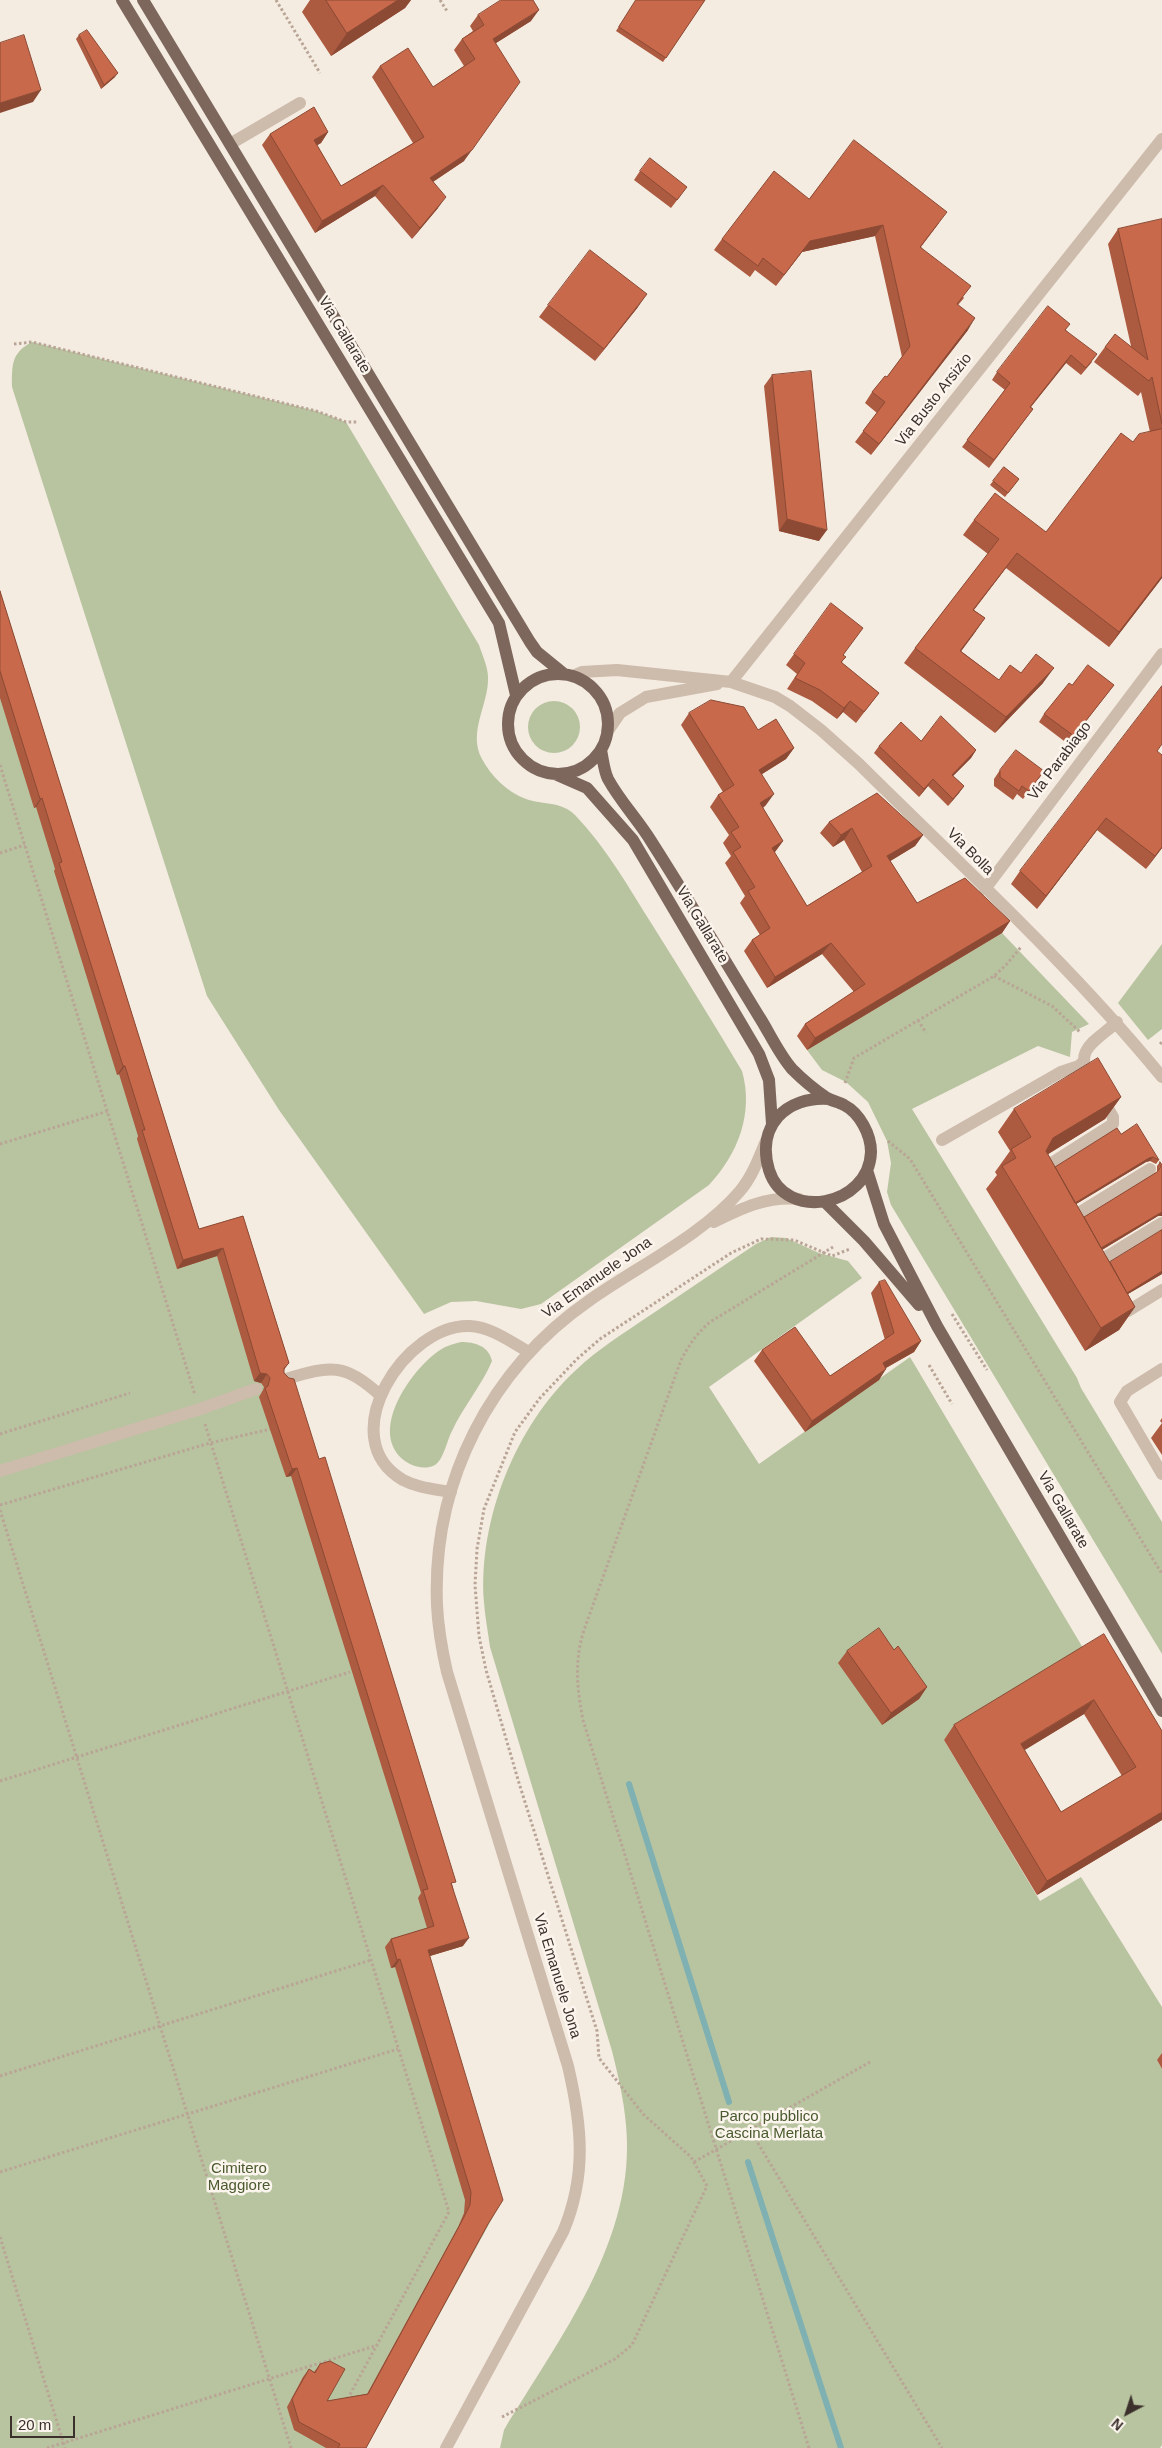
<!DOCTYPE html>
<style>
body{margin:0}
#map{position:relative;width:1162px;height:2448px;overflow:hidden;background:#f4ebe1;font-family:Arial,sans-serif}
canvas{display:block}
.north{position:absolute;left:1102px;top:2388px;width:50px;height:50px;-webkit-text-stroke:4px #fbf5ee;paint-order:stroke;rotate:220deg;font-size:14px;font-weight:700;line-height:20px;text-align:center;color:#3b302b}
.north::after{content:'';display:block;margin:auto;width:18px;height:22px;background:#3b302b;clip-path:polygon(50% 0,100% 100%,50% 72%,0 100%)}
.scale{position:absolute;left:10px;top:2416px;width:65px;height:22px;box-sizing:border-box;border:2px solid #3b302b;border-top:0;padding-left:6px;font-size:15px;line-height:18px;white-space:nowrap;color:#3b302b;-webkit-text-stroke:4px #fbf5ee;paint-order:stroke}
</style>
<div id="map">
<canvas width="1162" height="2448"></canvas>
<div class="north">N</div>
<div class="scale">20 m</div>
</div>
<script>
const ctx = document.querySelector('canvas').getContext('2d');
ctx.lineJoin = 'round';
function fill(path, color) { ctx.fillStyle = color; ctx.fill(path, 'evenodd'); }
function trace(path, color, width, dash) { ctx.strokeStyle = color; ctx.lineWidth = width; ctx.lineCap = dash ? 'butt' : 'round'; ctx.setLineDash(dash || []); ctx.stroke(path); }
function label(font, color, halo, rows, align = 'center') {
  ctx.font = font + ' Arial,sans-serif'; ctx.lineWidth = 5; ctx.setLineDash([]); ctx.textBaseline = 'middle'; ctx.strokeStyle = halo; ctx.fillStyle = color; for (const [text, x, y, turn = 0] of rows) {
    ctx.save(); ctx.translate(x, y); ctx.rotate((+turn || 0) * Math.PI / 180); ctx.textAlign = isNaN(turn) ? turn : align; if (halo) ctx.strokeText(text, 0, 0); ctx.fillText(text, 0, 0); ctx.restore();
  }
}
const green = new Path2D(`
 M32,342l284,69 30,11 133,223c4,12 10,24 9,36 -1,26 -20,52 -6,78 9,17 25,33 44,40 16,6 35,2 49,16 31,32 54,73 78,111 30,48 60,96 89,145 12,42 -4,83 -33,114l-168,119 -20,5 -45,-8 -25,1 -27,12 -145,-204 -72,-114 -195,-609c0,-22 -1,-34 20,-45z
 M0,618l193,619 45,-13 225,722 -40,12 75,250 -132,240h-366z
 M528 727a26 26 0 1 1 52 0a26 26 0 1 1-52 0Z
 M1002,933l87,91 -17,8 -2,25 -32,-11 -126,63 165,269 4,10 81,134v132l-271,-449 -4,-13 4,-29 -4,-22 -19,-39 -22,-20 -24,-12 -15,-20z
 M1162,944v85l-14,11 -30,-37z
 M771,1237l15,1 33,15 29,8 14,17 -153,109 50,77 151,-107 176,296 -142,87 96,161 41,-24 81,130v50l-5,3 5,9v376l-2,3h-660l4,-18c55,-92 133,-191 122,-305 -2,-25 -8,-50 -14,-74l-122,-404c-2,-15 -5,-30 -6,-45 -6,-82 32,-177 92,-232 22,-21 48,-37 73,-54 36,-24 71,-48 107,-72z
 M461,1342c14,0 28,4 31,19 -10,24 -29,46 -40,70 -5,9 -8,28 -17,34 -8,4 -17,3 -25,-1 -47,-26 0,-94 30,-114 6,-4 13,-6 21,-8z`);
const stream = new Path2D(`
 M629,1784l100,318
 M748,2162l93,286`);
const path = new Path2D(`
 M276,0l44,73
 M440,0l7,11
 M14,344l18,-2 284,69 30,11h11
 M0,765l195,630
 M0,853l25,-8
 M994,976l58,30 28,26
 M918,1020l8,13
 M1160,1044l2,-2
 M845,1083l9,-25 140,-82 12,-11 15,-18
 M888,1141l22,18 252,415
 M0,1144l108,-33
 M952,1314l35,56
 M929,1365l23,39
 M205,1424l244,788 -102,188
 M0,1434l130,-41
 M0,1505l210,-62 61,-14
 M0,1510l291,938
 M0,1781l350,-109
 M0,2076l371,-116
 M750,2130l192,318
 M694,2162l176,-100
 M0,2172l398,-123
 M0,2237l65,211
 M502,2417l113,-58 17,-14 75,-159 -16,-29 -48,-43 -44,-56 -2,-27 -78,-248 -33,-113 -7,-34 -4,-51 2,-36 7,-40 31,-77 25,-34 37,-39 23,-20 131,-86 30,-14 33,1 38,16 18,-7
 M47,2448l331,-103
 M809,2448l-226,-728c-6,-31 -9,-59 1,-90l97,-270c8,-15 16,-27 29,-38l123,-75`);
const minor = new Path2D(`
 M230,144l70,-41
 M573,676l9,-4 35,-2 114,12 44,15 15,9 31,24 38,34c103,102 211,201 303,313
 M731,682l431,-543
 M607,732l13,-19 26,-16 71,-13
 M985,889l177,-235
 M1091,1081c-19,-32 4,-39 26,-59
 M942,1140l119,-68 18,-6 4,-4
 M1039,1171l74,-47v-7l-11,-19
 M1067,1220l83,-51
 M714,1222c28,-14 53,-26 85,-23
 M1093,1265l69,-42
 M1120,1311h8l34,-21
 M1162,1369l-35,22 -7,11 42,72
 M286,1379c46,-14 58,-16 95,17
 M0,1471l200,-62 56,-20
 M451,1492c-17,-3 -33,-4 -48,-12 -72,-42 3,-157 67,-154 21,1 41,16 59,26
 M446,2448l117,-216c24,-57 19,-106 5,-166l-121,-394c-5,-22 -9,-45 -10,-67 -5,-123 53,-236 153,-305 47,-33 114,-66 150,-109 12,-14 19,-33 26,-50`);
const major = new Path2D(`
 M122,0l377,623 17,72
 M143,0l387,642 7,10 27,22
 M508 724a50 50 0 1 1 100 0a50 50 0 1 1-100 0Z
 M601,750c2,9 3,21 7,29 12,22 30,41 43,62 37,58 73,118 109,177 10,16 19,36 32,51 10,10 23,21 35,29 5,3 12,4 17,7 16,8 27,30 27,47 -2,55 -86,70 -102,18 -13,-44 17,-74 60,-71
 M555,774l32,14 46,52 126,214 10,26 3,44
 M867,1170l17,54 53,102 225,385
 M826,1203l38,38 55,64`);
const wall = new Path2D(`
 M310,0h101l-6,8 -74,48 -29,-44z
 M636,0h69l-42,62 -47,-31z
 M478,15l53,6 -35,22 -32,118 -31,21 5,26 -26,31 -37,-43 -60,37 -53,-88 8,-11 58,-2 -7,11 -4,2 24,41 72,-43 -41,-66 8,-11 53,21 31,-21 -10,-16 8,-11 11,-8 -3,-5z
 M79,35l36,42 -14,12 -25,-50z
 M640,171l41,24 -10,13 -37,-28z
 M809,199l130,24 -18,24 43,51 -6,7 10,25 -97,125 -16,-13 22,-29 -12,-10 7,-11 15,-15 15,-20 -27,-121 -73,16 -26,34 -21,-16 -5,7 -36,-27 8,-11z
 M1162,219v359l-53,69 -103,-79 -32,42 11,8 -24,33 38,29 22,-7 22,10 -48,50 -91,-70 11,-15 73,-94 -25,-19 11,-15 72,12 87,-90 17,-10 -9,-40 -3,4 -44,-34 11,-15 26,-1 -23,-102 10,-15z
 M548,305l90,2 -43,54 -56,-44z
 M1066,330l26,32 -11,13 -15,-12 -35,44 2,2 -44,59 -27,-21 43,-57 -13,-10 5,-8z
 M772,375l47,166 -40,-10 -15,-145z
 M1004,467l15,12 -14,18 -15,-12z
 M0,591l199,638 44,-13 46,147 -5,7v3l169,514 10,59 -33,10 58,268 -122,224h-40l-32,-18 -7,-23 16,-30 6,-8 5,3 6,-8 7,37 40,-7 91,-167 6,-14 1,-13 -70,-233 -4,1 -6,-21 6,-8 36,-11 -9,-30 3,-5 -130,-417 -5,1 -27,-80 4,-7 1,-3 -3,-4 -7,-2 -37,-125 -40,13 -40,-130 1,-3 -19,-62 -2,1 -63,-204 1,-2 -19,-62 -2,1 -34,-110z
 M794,654l50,1 -2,8 37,30 -23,30 -13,-11 -6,7 -25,-18 -25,-12 10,-15 -11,-9z
 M1072,685h42l-46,59 -29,-22 5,-8z
 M689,713l69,17 36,18 -8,11 -24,15 4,31 -3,3 20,33 -9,12 33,53 55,-34 -18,-32 -11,7 -13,-14 9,-11 94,13 -8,11 -25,15 27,42 93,18 -8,12 -195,117 -10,-14 8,-12 49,-32 -32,-38 -55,34 -23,-37 8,-11 8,-5 -20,-32 5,-7 -20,-33 6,-7 -8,-13 6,-8 -19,-28 8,-12 5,-3 -42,-67z
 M879,746l97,4 -5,8 -18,18 11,10 -5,7 -11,13 -20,-20 -9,11 -45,-44z
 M1157,752l5,96 -16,21 -49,-39 -60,79 -26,-25 9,-13z
 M1000,770l44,1 -21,28 -6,-5 -4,6 -19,-14v-7z
 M1121,1097l-16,22 -57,35 7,13 66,-33 38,26 -3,4 -6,-3 -4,1 -70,42 8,13 73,-45v-6l3,-4 -2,54 -56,34 8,12 52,-32v44l-34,20 7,13 -16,23 -34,21 -99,-162 11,-14 -2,-3 15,-21 -12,-19 16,-23z
 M879,1282l42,59 -7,11 -28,16 -7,12 -74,52 -51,-71 8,-11 68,26 55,-36 -14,-47z
 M1162,1418v37l-11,-17 11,-15 -2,-2z
 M1104,1634l58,186 -125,75 -93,-155 10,-15zM1084,1714l38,62 -61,36 -37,-62z
 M894,1650l33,37 -8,12 -37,26 -44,-62 9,-12z
 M1162,2053v16l-5,-9z`);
const shadedWall = new Path2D(`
 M398,0h13l-6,8 -74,48 16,-23z
 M539,10l-8,11 -46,29 8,-11z
 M118,73l-3,4 -14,12 3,-4z
 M41,90l-8,12 -33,11v-10z
 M328,132l-7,11 -15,9 8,-12z
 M472,150l-8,11 -42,28 8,-11z
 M383,185l-8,11 -60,37 7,-12z
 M446,197l-8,11 -26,31 8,-11z
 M883,225l-8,11 -73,16 -26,34 34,-45z
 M647,294l-9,13 -43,54 9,-12z
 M975,318l-7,12 -97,125 8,-11z
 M1071,355l-5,8 -41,51 5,-7z
 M787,519l40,11 -8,11 -40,-10z
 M1017,553l-11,15 -44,57 11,-15z
 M1162,576v2l-53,69 10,-15z
 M985,618l-11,16 -24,32 10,-15z
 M1054,668l-11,15 -48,50 11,-16z
 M850,701l-7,11 -6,7 7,-11z
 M794,748l-8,11 -35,22 8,-11z
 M976,750l-5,8 -24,24 5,-7z
 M933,779l-5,7 -9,11 5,-8z
 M964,786l-5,7 -11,13 5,-7z
 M774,794l-8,11 -14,10 8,-12z
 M42,798l-6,9 -2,1 6,-9z
 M1106,818l-9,12 -60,79 9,-13z
 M852,828l-8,12 -11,7 8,-12z
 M923,835l-8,11 -36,22 8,-12z
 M783,841l-8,11 -11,7 8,-11z
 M1162,847v1l-16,21 9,-13z
 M1010,921l-8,12 -195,117 8,-12z
 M831,943l-9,11 -55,34 8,-11z
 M123,1066h2l-6,8 -2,1z
 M1121,1097l-16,22 -68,42 16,-23z
 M1153,1157l-3,4 -4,1 -78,47 3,-4 78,-47z
 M1161,1212h1v4h-4l-63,38 3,-4z
 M223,1248l-6,8 -40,13 6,-9z
 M1162,1271v3l-41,24 3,-4z
 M1135,1307l-16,23 -34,21 16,-23z
 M921,1341l-7,11 -39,22 8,-11z
 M886,1369l-7,11 -74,52 7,-11z
 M260,1373l7,1 -6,9 -7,-2z
 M297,1468l-6,8 -5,1 6,-8z
 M927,1687l-8,12 -37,26 9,-12z
 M1094,1700l-10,14 -74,45 11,-15z
 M1162,1812v8l-125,75 10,-14z
 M469,1938l-6,8 -40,12 5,-8z
 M400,1959l-5,8 -4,1 6,-8z`);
const building = new Path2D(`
 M326,0h72l-51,33z
 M501,0h32l6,10 -46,29 27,43 -48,68 -42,28 16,19 -26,31 -37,-43 -61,36 -52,-87 44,-27 14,25 -14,8 27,46 83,-49 -44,-71 28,-18 25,39 42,-28 -13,-20 22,-14 -6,-10z
 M636,0h69l-39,58 -47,-31z
 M87,30l31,43 -14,12 -25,-50z
 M24,35l17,55 -41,13v-60z
 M854,140l93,72 -27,35 51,39 -14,18 18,14 -96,126 -16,-13 22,-29 -13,-10 13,-16 2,1 23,-31 -27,-121 -73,16 -26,34 -21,-17 -5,8 -36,-27 52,-68 35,28z
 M650,158l37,29 -10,13 -37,-29z
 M1162,219v205l-10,-47 -3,4 -44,-34 10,-13 33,26 -30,-131z
 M590,250l57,44 -43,55 -56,-44z
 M1048,306l22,18 -5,6 32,24 -11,14 -15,-13 -41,52 3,2 -39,51 -27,-20 43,-57 -13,-11z
 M811,371l16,159 -40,-11 -15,-144z
 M1162,429v147l-43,56 -102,-79 -44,57 12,8 -25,33 39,29 11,-15 11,8 15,-19 18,14 -48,49 -91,-69 84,-109 -25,-19 21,-27 51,39 75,-99 12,9 6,-8z
 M1004,467l15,12 -11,14 -15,-12z
 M0,591l199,638 44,-13 46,147 -5,5v5l5,5 5,1 25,80 6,-2 131,425 -5,1 18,55 -41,12 75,250 -15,24 -122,224h-28l2,-4 -41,-22 -7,-23 17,-30 6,4 5,-9 10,-3 15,8 -18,32 41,-7 95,-175 7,-14 1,-13 -71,-233 -3,1 -6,-21 43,-13 -11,-36 5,-1 -131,-421 -5,1 -27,-81 3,-2 2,-8 -3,-4 -7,-1 -37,-125 -40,12 -41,-130h3l-20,-64h-2l-64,-203 3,-1 -20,-64 -2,1 -40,-128z
 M831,603l32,25 -20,27 3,2 -5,5 38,31 -15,19 -14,-11 -6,7 -24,-18 -25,-12 10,-15 -11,-9z
 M1088,665l26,20 -40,51 -30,-22 25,-31 3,2z
 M1162,686v58l-5,7 5,4v92l-7,9 -49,-38 -60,78 -26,-25z
 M711,700l33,7 14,23 18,-11 18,29 -35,22 15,24 -14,9 23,38 -11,7 35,58 65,-40 -20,-38 -11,7 -12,-13 48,-29 46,42 -36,21 30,47 48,-25 45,43 -195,117 -10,-14 60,-40 -34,-41 -56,34 -23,-37 18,-12 -22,-37 7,-4 -22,-35 8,-5 -10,-15 8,-5 -21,-32 16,-10 -45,-72z
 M941,716l35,34 -24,25 12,11 -11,13 -20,-20 -9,10 -45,-43 22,-24 20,19z
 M1016,750l28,21 -15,20 -7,-5 -3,5 -19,-14v-7z
 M1098,1058l23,39 -68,41 -7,13 89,156 -34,21 -99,-162 14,-8 -5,-9 20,-12 -17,-28z
 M1137,1124l22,36 -6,-3 -4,1 -74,45 -20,-36 62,-39 4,6z
 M1160,1162l2,3v47l-61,36 -17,-31 73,-45 3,-4z
 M1162,1230v41l-35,22 -17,-31z
 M885,1280l36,61 -38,22 3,6 -74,52 -50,-71 33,-23 35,49 64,-43 -15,-51z
 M879,1628l15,22 4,-4 29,41 -36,26 -44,-62z
 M1104,1634l58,97v81l-115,69 -93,-156zM1094,1700l42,67 -75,45 -40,-68z`);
const streetNames = [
 ["Via Gallarate",344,335,59],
 ["Via Busto Arsizio",934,400,-52],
 ["Via Parabiago",1060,761,-53],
 ["Via Bolla",970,852,45],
 ["Via Gallarate",702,925,59],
 ["Via Emanuele Jona",597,1278,-35],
 ["Via Gallarate",1063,1510,60],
 ["Via Emanuele Jona",557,1976,73]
];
const parkNames = [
 ["Parco pubblico",769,2117],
 ["Cascina Merlata",769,2134],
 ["Cimitero",239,2169],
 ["Maggiore",239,2186]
];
fill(green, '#b8c4a0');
trace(stream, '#7fb0b2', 6);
trace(path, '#b9a596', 3, [2.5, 2.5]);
trace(minor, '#cdbbac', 12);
trace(major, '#7d675c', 12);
fill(wall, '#ac5a40');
fill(shadedWall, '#8c4a34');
fill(building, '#c8694b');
trace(building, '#8c4a34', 1);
label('15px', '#3b302b', '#fbf5ee', streetNames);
label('15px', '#4a5a2e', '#fbf5ee', parkNames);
</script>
